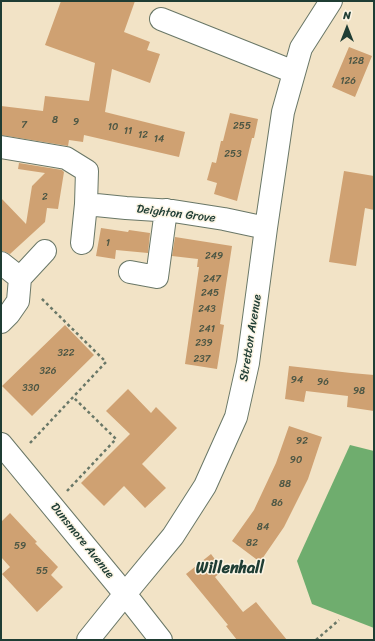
<!DOCTYPE html>
<style>
body{margin:0}
#map{position:relative;width:375px;height:641px;overflow:hidden;background:#f2e3c6;font-family:Sriracha,sans-serif}
canvas{display:block}
.frame{position:absolute;inset:0;border:2px solid #1f3d34;pointer-events:none}
.north{position:absolute;left:327px;top:8px;width:40px;height:40px;-webkit-text-stroke:3px #fcf5e5;paint-order:stroke;rotate:0deg;font-size:11px;font-weight:700;line-height:16px;text-align:center;color:#1f3d34}
.north::after{content:'';display:block;margin:auto;width:14px;height:18px;background:#1f3d34;clip-path:polygon(50% 0,100% 100%,50% 72%,0 100%)}
</style>
<div id="map">
<canvas width="375" height="641"></canvas>
<div class="frame"></div>
<div class="north">N</div>
</div>
<script>
const ctx = document.querySelector('canvas').getContext('2d');
ctx.lineJoin = 'round';
function fill(path, color) { ctx.fillStyle = color; ctx.fill(path, 'evenodd'); }
function trace(path, color, width, dash) { ctx.strokeStyle = color; ctx.lineWidth = width; ctx.lineCap = dash ? 'butt' : 'round'; ctx.setLineDash(dash || []); ctx.stroke(path); }
function label(font, color, halo, rows, align = 'center') {
  ctx.font = font + ' Sriracha,sans-serif'; ctx.lineWidth = 3; ctx.setLineDash([]); ctx.textBaseline = 'middle'; ctx.strokeStyle = halo; ctx.fillStyle = color; for (const [text, x, y, turn = 0] of rows) {
    ctx.save(); ctx.translate(x, y); ctx.rotate((+turn || 0) * Math.PI / 180); ctx.textAlign = isNaN(turn) ? turn : align; if (halo) ctx.strokeText(text, 0, 0); ctx.fillText(text, 0, 0); ctx.restore();
  }
}
const forest = new Path2D(`
 M350,445l24,6v177l-62,-24 -15,-43z`);
const building = new Path2D(`
 M61,1h74l-11,31 26,10 -3,8 13,4 -10,29 -38,-14 -7,43 80,20 -6,25 -95,-22 -1,7 -14,-2 -1,6 -67,-11v-29l42,5 2,-15 44,5 6,-38 -50,-18z
 M349,47l23,9 -17,41 -23,-10z
 M230,113l28,6 -4,19h-2l-15,63 -23,-7 3,-11 -10,-3 5,-18 4,1 5,-22h2z
 M19,163l43,7 2,2 -6,37 -11,-1 -2,14 -35,32 -7,-3h-2v-53l25,26 6,-38 13,-13 -27,-4z
 M344,171l30,5v34l-9,-2 -9,58 -27,-4z
 M101,228l27,4 1,-2 21,3 -2,20 -32,-3 -1,9 -19,-3z
 M175,237l57,9 -12,78 4,1 -7,44 -32,-5 14,-97h-2l1,-8 -26,-3z
 M65,325l29,30 -62,61 -30,-30z
 M289,366l62,7 23,2v36l-27,-4 1,-11 -42,-5 -2,11 -19,-3z
 M128,389l23,24 5,-6 21,21 -35,36 24,24 -21,20 -21,-22 -20,20 -23,-23 49,-49 -24,-23z
 M289,426l33,11 -14,42 -24,48 -24,35 -28,-21 22,-31 22,-47z
 M10,513l27,29 -2,1 23,24 -7,8 12,12 -26,25 -35,-38 8,-7 -9,-10v-35z
 M211,554l12,16 -8,7 28,35 13,-10 31,38h-50l-11,-14 2,-1 -42,-51z`);
const path = new Path2D(`
 M30,443l76,-81 -65,-64
 M67,491l49,-52 -43,-42
 M316,640l23,-20`);
const minor = new Path2D(`
 M161,19l133,53
 M1,147l65,11 21,13 -1,33 -4,39
 M86,204l40,4 47,3 51,8 42,9
 M1,263l19,15
 M130,272l27,5 9,-67
 M1,322l8,-8 9,-13 2,-23 25,-27
 M1,444l124,150 36,46
 M88,640l37,-46 48,-58 32,-50 31,-69 12,-54 18,-135 17,-116 18,-64 30,-47`);
const numberNames = [
 ["128",356,61],
 ["126",348,81],
 ["8",55,120],
 ["9",76,122],
 ["7",24,125],
 ["255",242,126],
 ["10",113,127],
 ["11",128,131],
 ["12",143,135],
 ["14",159,139],
 ["253",233,154],
 ["2",45,197],
 ["1",108,243],
 ["249",214,256],
 ["247",212,279],
 ["245",210,293],
 ["243",207,309],
 ["241",207,329],
 ["239",204,343],
 ["322",66,353],
 ["237",202,359],
 ["326",48,371],
 ["94",297,380],
 ["96",323,382],
 ["330",31,388],
 ["98",359,391],
 ["92",302,441],
 ["90",296,460],
 ["88",285,484],
 ["86",277,503],
 ["84",263,527],
 ["82",252,543],
 ["59",20,546],
 ["55",42,571]
];
const streetNames = [
 ["Deighton Grove",176,214,7],
 ["Stretton Avenue",251,338,-81],
 ["Dunsmore Avenue",82,541,51]
];
const districtNames = [
 ["Willenhall",230,569]
];
fill(forest, '#6fad6e');
fill(building, '#cfa172');
trace(minor, '#697767', 24);
trace(path, '#697767', 2.5, [3, 3]);
trace(minor, '#fff', 22);
label('10px', '#4b5644', null, numberNames);
label('12px', '#1f3d34', '#fcf5e5', streetNames);
label('bold 16px', '#1f3d34', '#fcf5e5', districtNames);
</script>
